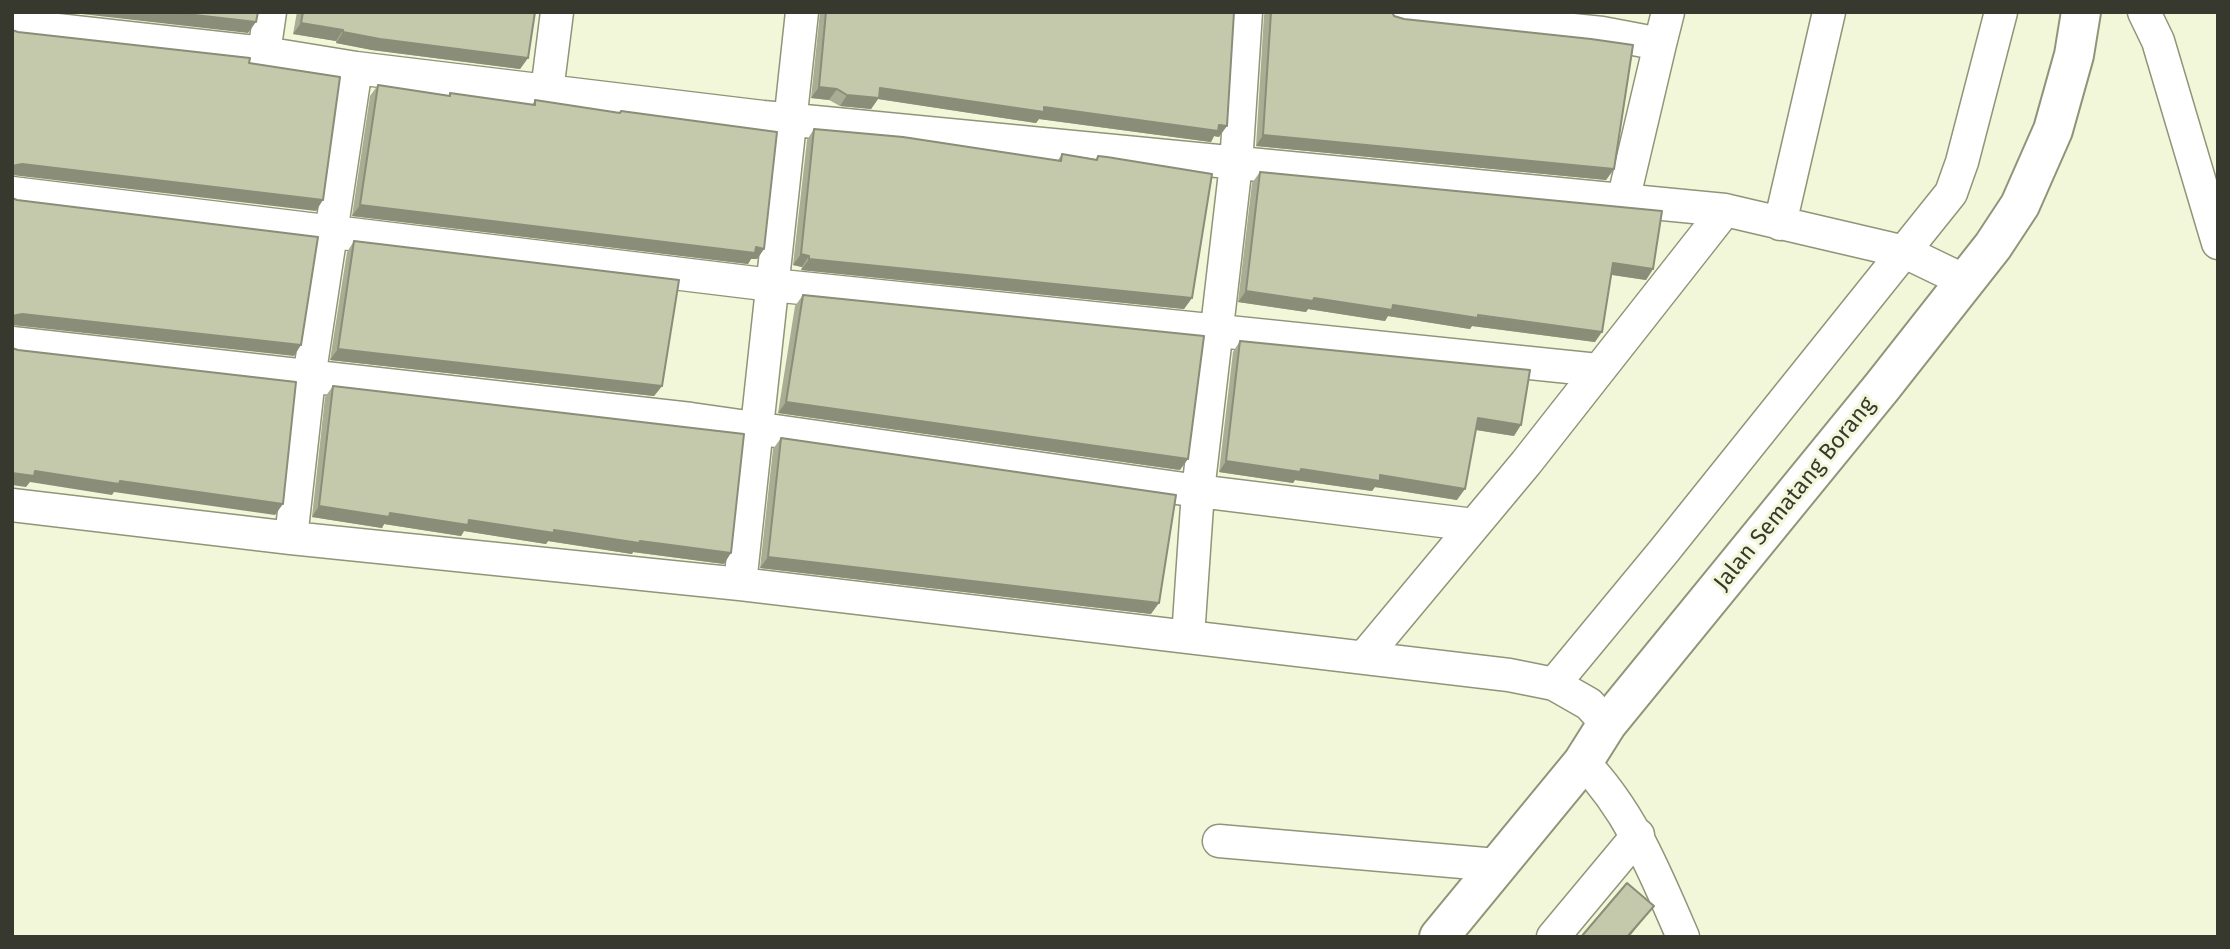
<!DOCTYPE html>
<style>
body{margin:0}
#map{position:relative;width:2230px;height:949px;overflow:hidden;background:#f2f7d9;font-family:"Fira Sans",sans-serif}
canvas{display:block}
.frame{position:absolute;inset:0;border:14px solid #38392e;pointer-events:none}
</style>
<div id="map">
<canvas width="2230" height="949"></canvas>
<div class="frame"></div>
</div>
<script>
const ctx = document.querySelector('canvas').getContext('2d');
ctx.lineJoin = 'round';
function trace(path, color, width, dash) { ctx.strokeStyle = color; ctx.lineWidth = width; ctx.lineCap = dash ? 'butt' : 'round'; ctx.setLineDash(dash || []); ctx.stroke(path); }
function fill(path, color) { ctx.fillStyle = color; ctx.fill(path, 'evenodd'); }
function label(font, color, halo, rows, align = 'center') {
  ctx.font = font + ' "Fira Sans",sans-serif'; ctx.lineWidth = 6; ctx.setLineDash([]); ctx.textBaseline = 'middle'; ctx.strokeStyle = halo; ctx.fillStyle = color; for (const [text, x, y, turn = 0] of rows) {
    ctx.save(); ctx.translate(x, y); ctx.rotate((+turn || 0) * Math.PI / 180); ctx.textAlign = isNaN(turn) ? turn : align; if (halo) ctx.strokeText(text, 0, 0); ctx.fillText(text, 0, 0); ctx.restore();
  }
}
const minor = new Path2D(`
 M1398,12l204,21 58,11 -37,157
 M2144,12l14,29 60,202
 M12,25l252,28 92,15 407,49 962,93 180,42 60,29
 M1660,44l8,-32
 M264,53l6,-41
 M547,91l10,-79
 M12,193l760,92 826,85
 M1780,224l49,-212
 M12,343l679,76 507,72 276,34
 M12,505l279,33 449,46 769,91 45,9 35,20 18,20
 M291,538l18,-160 47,-310
 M740,584l62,-572
 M1188,637l10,-146 38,-327 10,-152
 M1365,656l161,-193 199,-253
 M1554,684l110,-133 287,-358 11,-31 39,-150
 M1583,762c49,51 72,111 100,175
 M1219,841l278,24
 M1553,937l85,-102`);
const tertiary = new Path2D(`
 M1439,937l144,-175 24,-38 275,-337 111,-141 27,-41 33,-75 21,-75 7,-43`);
const wall = new Path2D(`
 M297,12h238l-7,46 -8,11 -148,-19 -36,-7v-2l-43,-7z
 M820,12h414l-15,125 -5,-1 -3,6 -172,-23 -3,4 -158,-24 -7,10 -31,-3 -11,-6 -18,-2z
 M1266,12h126l2,4 220,153 -8,11 -350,-34 8,-131z
 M378,85l70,11 2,-3 82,12 3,-5 84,13 2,-2 143,138 -7,10h-6l-3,5 -396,-48 18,-120z
 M814,129l244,31 4,-6 34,5 2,-3 94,142 -8,11 -383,-39 1,-3 -9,-2 14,-125z
 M1260,172l393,97 -7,11 -34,-5 -17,67 -123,-16 -2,3 -82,-13 -3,5 -77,-12 -2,3 -68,-10 14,-119z
 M354,241l308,145 -8,10 -324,-36 17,-108z
 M803,295l377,175 -402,-57 17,-107z
 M1240,341l274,95 -38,-6 -19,70 -82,-13 -3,4 -77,-11 -2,3 -74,-11 14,-120z
 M333,386l391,178 -91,-12 -1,2 -84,-13 -2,3 -82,-13 -3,5 -77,-12 -2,4 -70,-11 13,-120z
 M781,438l370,176 -391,-46 13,-119z`);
const shadedWall = new Path2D(`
 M64,12h105l87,10 -8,11z
 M301,23l42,7 -7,11 -43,-7z
 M343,32l185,26 -8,11 -148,-19 -36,-7z
 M819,87l18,2 -8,11 -18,-2z
 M880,88l164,19 183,19 -8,11 -5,-1 -3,6 -172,-23 -3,4 -158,-24 -7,10 -31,-3 7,-11z
 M1263,135l351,34 -8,11 -350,-34z
 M22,164l301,36 -7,11 -304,-36v-9z
 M360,205l396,42 8,2 -7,10h-6l-3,5 -396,-48z
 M801,254l8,2 -7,11 -9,-2z
 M809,259l383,39 -8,11 -383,-39z
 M1613,263l40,6 -7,11 -40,-6z
 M1246,291l147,14 209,27 -7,10 -123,-16 -2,3 -82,-13 -3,5 -77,-12 -2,3 -68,-10z
 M22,314l279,31 -7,11 -282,-31v-9z
 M338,349l324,37 -8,10 -324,-36z
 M786,402l402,57 -8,11 -402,-57z
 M1478,418l43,7 -7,11 -44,-7z
 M1226,461l154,14 85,14 -8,11 -82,-13 -3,4 -77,-11 -2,3 -74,-11z
 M35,471l85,10 163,23 -8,11 -161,-23 -2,3 -82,-13 -4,5 -14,-2v-12z
 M319,506l150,14 262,33 -7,11 -91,-12 -1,2 -84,-13 -2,3 -82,-13 -3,5 -77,-12 -2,4 -70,-11z
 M768,557l391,46 -8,11 -391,-46z
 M1654,906l-8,10 -17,21h-2z`);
const building = new Path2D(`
 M169,12h89l-2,10z
 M303,12h232l-7,46 -148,-19 -37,-7v-2l-42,-7z
 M826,12h408l-7,114 -8,-1 -1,6 -174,-24v5l-164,-24 -1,10 -32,-3 -10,-6 -18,-2z
 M1271,12h121l2,4 10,3 187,20 42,6 -19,124 -351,-34z
 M12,30l6,2 232,26 -1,5 91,14 -17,123 -301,-36 -10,2z
 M378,85l72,11v-3l85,12v-5l85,13 1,-2 156,21 -13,117 -8,-2 -1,6 -395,-48z
 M814,129l89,8 158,24 1,-7 35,6 1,-4 9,1 105,17 -20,124 -383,-39v-3l-8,-2z
 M1260,172l402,39 -9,58 -40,-6 -11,69 -124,-17v3l-85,-13 -1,5 -78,-12 -1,3 -67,-10z
 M12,198l5,2 301,37 -17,108 -279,-31 -10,2z
 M354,241l325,39 -17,106 -324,-37z
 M803,295l401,41 -16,123 -402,-57z
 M1240,341l290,29 -9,55 -43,-7 -13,71 -85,-14v6l-79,-12 -1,3 -74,-11z
 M12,348l6,2 278,32 -13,122 -163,-23 -1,3 -84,-13 -1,5 -22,-3z
 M333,386l411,48 -13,119 -91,-12 -1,2 -85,-13v3l-85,-13 -1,5 -78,-12 -1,4 -70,-11z
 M781,438l395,57 -17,108 -391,-46z
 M1627,883l27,23 -27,31h-46z`);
const streetNames = [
 ["Jalan Sematang Borang",1795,494,-51]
];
trace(minor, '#919479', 35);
trace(tertiary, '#919479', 42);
trace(minor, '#fff', 32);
trace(tertiary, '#fff', 38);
fill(wall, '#a9ad94');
fill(shadedWall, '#8a8d78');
fill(building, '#c5c9ac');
trace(building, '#8a8d78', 2);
label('23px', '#38392e', '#f2f7d9', streetNames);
</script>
